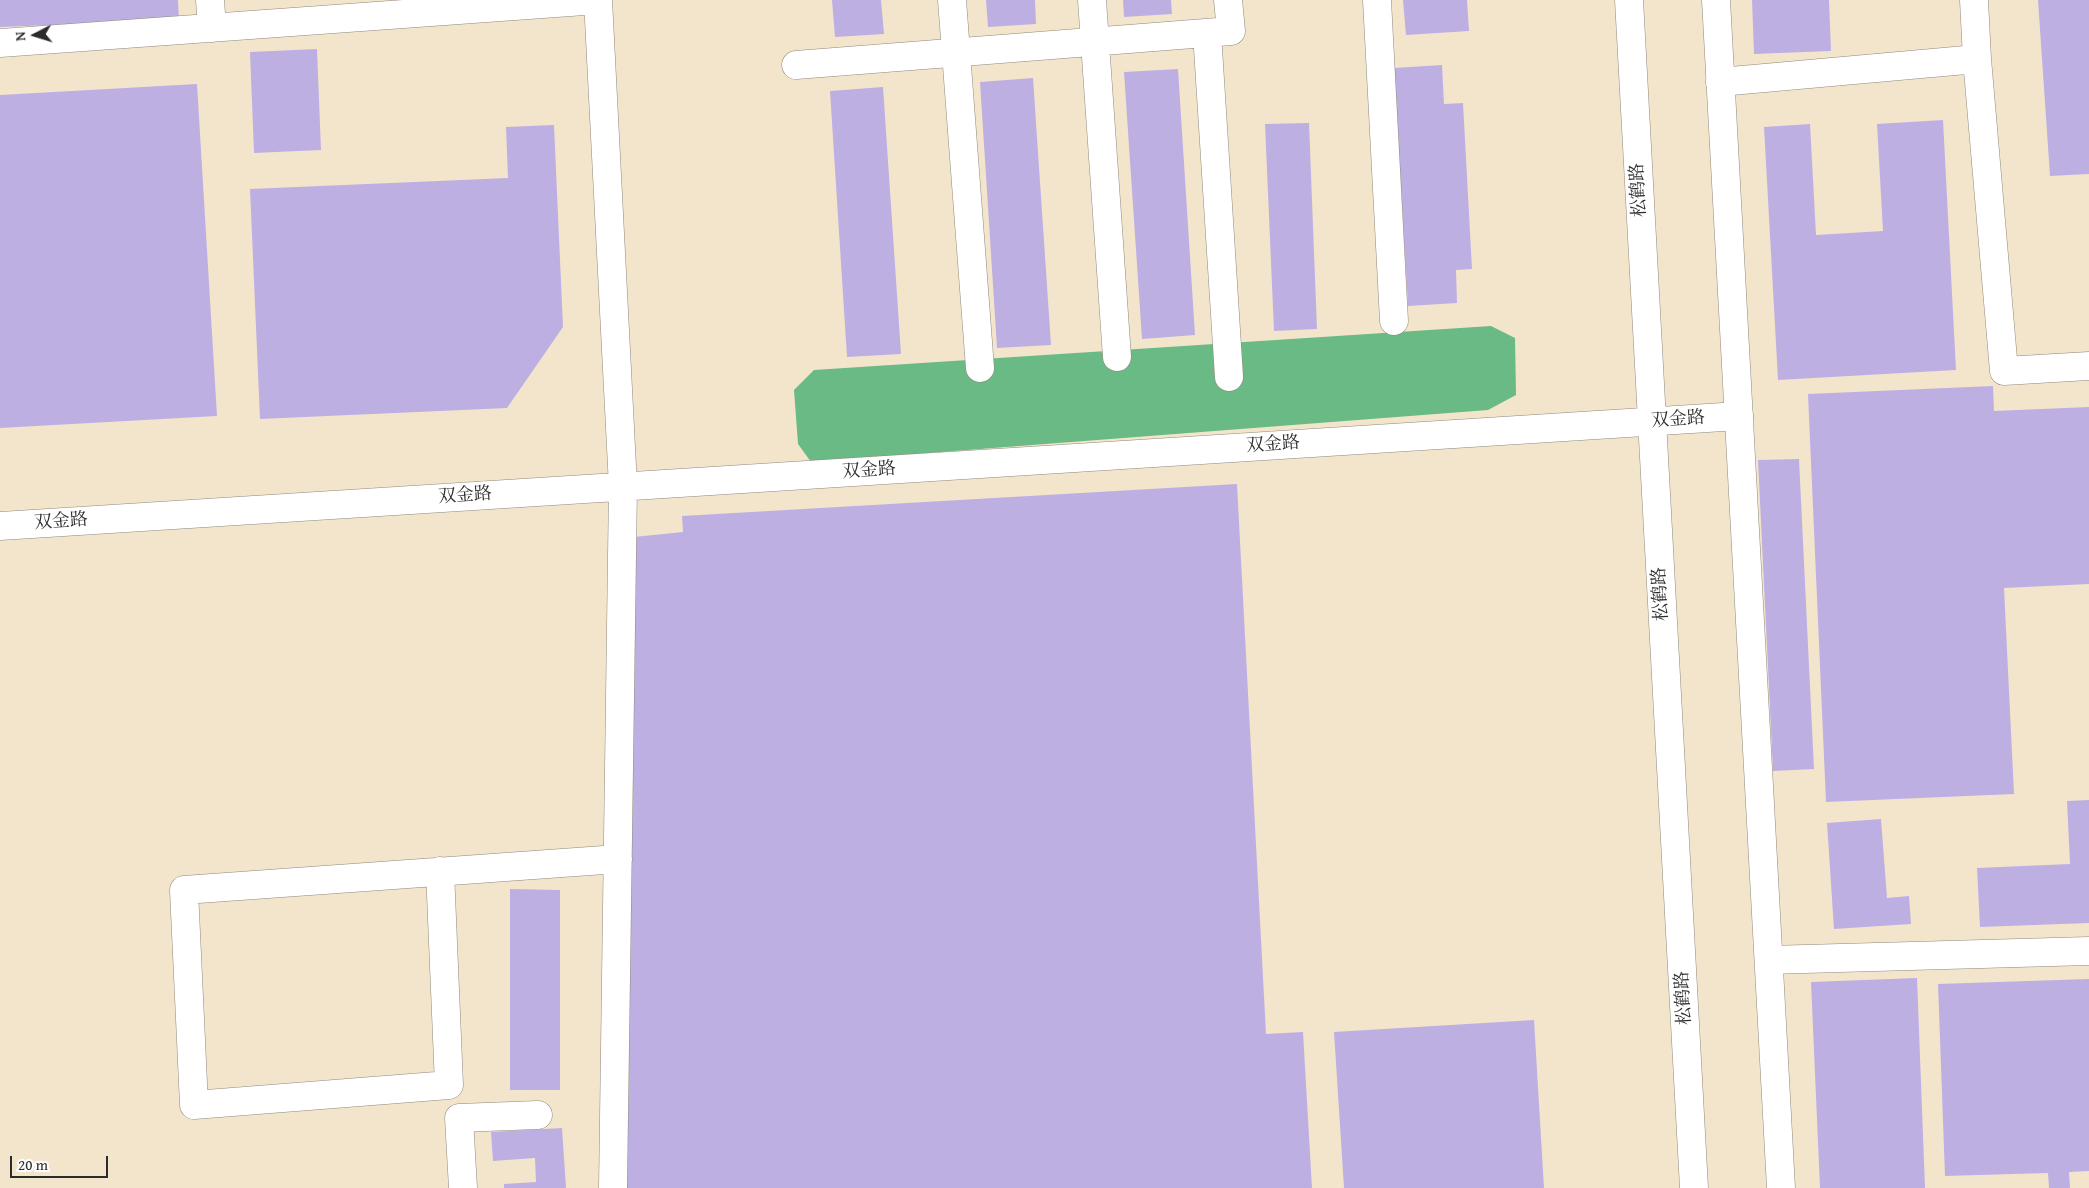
<!DOCTYPE html>
<meta charset="utf-8">
<style>
body{margin:0}
#map{position:relative;width:2089px;height:1188px;overflow:hidden;background:#f3e5cc;font-family:"Gentium Book Plus",serif}
canvas{display:block}
.north{position:absolute;left:10px;top:10px;width:50px;height:50px;-webkit-text-stroke:4px #fff;paint-order:stroke;rotate:265deg;font-size:14px;font-weight:700;line-height:20px;text-align:center;color:#2b2b2b}
.north::after{content:'';display:block;margin:auto;width:18px;height:22px;background:#2b2b2b;clip-path:polygon(50% 0,100% 100%,50% 72%,0 100%)}
.scale{position:absolute;left:10px;top:1156px;width:98px;height:22px;box-sizing:border-box;border:2px solid #2b2b2b;border-top:0;padding-left:6px;font-size:15px;line-height:18px;white-space:nowrap;color:#2b2b2b;-webkit-text-stroke:4px #fff;paint-order:stroke}
</style>
<div id="map">
<canvas width="2089" height="1188"></canvas>
<div class="north">N</div>
<div class="scale">20 m</div>
</div>
<script>
const ctx = document.querySelector('canvas').getContext('2d');
ctx.lineJoin = 'round';
function fill(path, color) { ctx.fillStyle = color; ctx.fill(path, 'evenodd'); }
function trace(path, color, width, dash) { ctx.strokeStyle = color; ctx.lineWidth = width; ctx.lineCap = dash ? 'butt' : 'round'; ctx.setLineDash(dash || []); ctx.stroke(path); }
function label(font, color, halo, rows, align = 'center') {
  ctx.font = font + ' "Gentium Book Plus","Noto Serif SC",serif'; ctx.lineWidth = 5; ctx.setLineDash([]); ctx.textBaseline = 'middle'; ctx.strokeStyle = halo; ctx.fillStyle = color; for (const [text, x, y, turn = 0] of rows) {
    ctx.save(); ctx.translate(x, y); ctx.rotate((+turn || 0) * Math.PI / 180); ctx.textAlign = isNaN(turn) ? turn : align; if (halo) ctx.strokeText(text, 0, 0); ctx.fillText(text, 0, 0); ctx.restore();
  }
}
const forest = new Path2D(`
 M1491,326l24,12 1,57 -28,15 -677,52 -13,-18 -4,-54 20,-20z`);
const building = new Path2D(`
 M0,0h178l1,20 -179,7z
 M832,0h49l3,34 -49,3z
 M986,0h49l1,24 -48,3z
 M1123,0h48l1,14 -48,3z
 M1403,0h64l2,31 -63,4z
 M1752,0h77l2,51 -77,3z
 M2038,0h51v174l-39,2z
 M317,49l4,101 -67,3 -4,-101z
 M1442,65l2,39 19,-1 9,166 -16,1 1,33 -49,3 -14,-238z
 M1178,69l17,266 -53,4 -18,-267z
 M1033,78l18,267 -54,3 -17,-266z
 M197,84l20,332 -217,12v-333z
 M883,87l18,267 -54,3 -17,-266z
 M1943,120l13,250 -178,10 -14,-253 46,-3 6,111 67,-4 -6,-107z
 M1309,123l8,206 -43,2 -9,-207z
 M554,125l9,202 -56,81 -247,11 -10,-230 258,-11 -2,-51z
 M1993,386l1,25 95,-4v177l-85,4 10,206 -188,8 -18,-408z
 M1799,459l15,310 -41,2 -15,-311z
 M1237,484l29,550 37,-2 9,156h-689l11,-651 49,-5 -1,-16z
 M2089,800v123l-109,4 -3,-59 93,-4 -3,-63z
 M1881,819l6,79 22,-2 2,28 -77,5 -7,-106z
 M510,889l50,1v200h-50z
 M1917,978l8,210h-105l-9,-206z
 M2089,979v192l-20,1 1,16h-21l-1,-15 -103,3 -7,-192z
 M1534,1020l10,168h-200l-10,-156z
 M562,1128l4,60h-62v-4l32,-2 -1,-24 -42,3 -2,-29z`);
const minor = new Path2D(`
 M210,0l2,28
 M598,0l25,486 -10,702
 M952,0l28,368
 M1092,0l25,357
 M1377,0l17,321
 M1207,33l22,344
 M0,43l598,-43
 M1977,59l27,312 85,-5
 M796,65l435,-34 -3,-31
 M1720,82l257,-23 -3,-59
 M0,526l1739,-110
 M440,871l9,214 -255,20 -10,-215 434,-31
 M1769,960l320,-9
 M463,1188l-4,-70 79,-3`);
const major = new Path2D(`
 M1629,0l65,1188
 M1716,0l65,1188`);
const streetNames = [
 ["松鹤路",1639,190,-93],
 ["双金路",1678,420,-4],
 ["双金路",1273,445,-4],
 ["双金路",869,471,-4],
 ["双金路",465,496,-4],
 ["双金路",61,522,-4],
 ["松鹤路",1661,594,-93],
 ["松鹤路",1684,998,-93]
];
fill(forest, '#6aba85');
fill(building, '#beafe3');
trace(minor, '#8f887c', 29);
trace(major, '#8f887c', 29);
trace(minor, '#fff', 28);
trace(major, '#fff', 28);
label('18px', '#2b2b2b', '#fff', streetNames);
</script>
